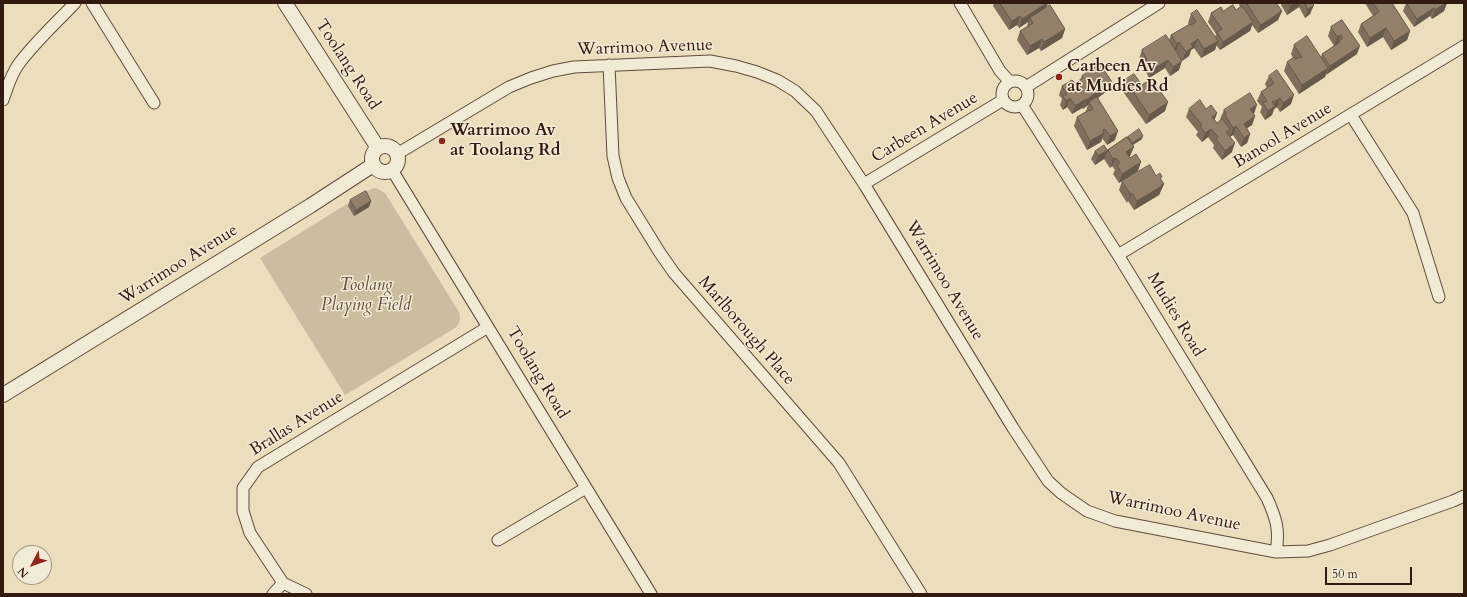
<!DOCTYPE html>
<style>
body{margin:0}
#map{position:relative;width:1467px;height:597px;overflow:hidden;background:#eadebd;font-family:Cardo,serif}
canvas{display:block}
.frame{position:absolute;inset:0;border:4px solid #331a11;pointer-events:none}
.north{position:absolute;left:12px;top:545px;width:40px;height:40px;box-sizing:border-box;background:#f1ead4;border:1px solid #a59786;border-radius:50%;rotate:229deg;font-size:11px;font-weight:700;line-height:16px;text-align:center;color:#331a11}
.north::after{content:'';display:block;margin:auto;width:14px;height:18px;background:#8f2418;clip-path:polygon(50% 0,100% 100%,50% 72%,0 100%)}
.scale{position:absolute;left:1325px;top:567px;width:87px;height:18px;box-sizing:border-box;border:2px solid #331a11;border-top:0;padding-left:5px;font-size:12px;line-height:14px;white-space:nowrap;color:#331a11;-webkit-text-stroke:3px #f1ead4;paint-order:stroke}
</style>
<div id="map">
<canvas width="1467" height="597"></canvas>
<div class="frame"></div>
<div class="north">N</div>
<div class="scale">50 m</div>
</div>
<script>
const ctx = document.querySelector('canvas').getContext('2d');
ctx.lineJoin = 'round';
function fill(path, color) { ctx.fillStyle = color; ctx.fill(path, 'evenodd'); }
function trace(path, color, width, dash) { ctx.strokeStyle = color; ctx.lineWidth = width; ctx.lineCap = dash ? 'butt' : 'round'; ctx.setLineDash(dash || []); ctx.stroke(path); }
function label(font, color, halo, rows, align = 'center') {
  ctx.font = font + ' Cardo,serif'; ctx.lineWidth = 3; ctx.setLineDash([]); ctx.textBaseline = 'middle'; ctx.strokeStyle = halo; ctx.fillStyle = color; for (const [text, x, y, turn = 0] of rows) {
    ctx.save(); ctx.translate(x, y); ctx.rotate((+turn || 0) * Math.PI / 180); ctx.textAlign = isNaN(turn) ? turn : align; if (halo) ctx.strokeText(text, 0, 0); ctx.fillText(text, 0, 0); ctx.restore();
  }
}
const green = new Path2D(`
 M376,188l9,5 74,119c2,7 1,11 -4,16l-110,67 -85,-137 111,-69z`);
const minor = new Path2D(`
 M92,3l62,100
 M960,3l40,68 10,11
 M609,65l4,91 5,22 8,20 34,55 14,20 165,190 82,131
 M1002 94a13 13 0 1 1 26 0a13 13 0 1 1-26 0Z
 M1026,87l133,-84
 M3,100c4,-12 8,-25 15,-35 16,-22 38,-42 57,-62
 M1022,105l96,150 149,243c9,20 13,32 9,54
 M1351,115l62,98 26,84
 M397,154l112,-67 22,-9 22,-7 21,-4 136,-6 26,5 21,6 20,8 18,11 21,20 48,73 149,244 35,53 13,12 26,18 28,10 161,31 32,-1 22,-6 123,-44 11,-5
 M392,170l259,424
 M864,184l139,-84
 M1118,255l346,-209
 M498,540l88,-52
 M273,594l10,-11
 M306,594l-23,-11 -33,-50 -7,-22v-23l15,-21 230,-140`);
const tertiary = new Path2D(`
 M285,3l93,145
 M372 159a13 13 0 1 1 26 0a13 13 0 1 1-26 0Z
 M3,395l307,-189 63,-41`);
const wall = new Path2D(`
 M994,3h54l-2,5 19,21 -3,9 -21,13 -2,-3 -12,7 -10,-15 3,-9 7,-4 1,-5 -9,6 -2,-3 -8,5 -16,-24z
 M1240,3h36l6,8 -4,9 -20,13 -6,-8 -2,6 -30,19 -4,-5 -1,5 -14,8 -7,-10 -3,2 -2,6 -7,5 -6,-10 3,19 -9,6 -5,-8 -16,10 -10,-19 3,-9 27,-10 2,-5 18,-10 -1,-2 3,-9 24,23 1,-3 -8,-12 3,-9 12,-2 13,-1 4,-3 -1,-2z
 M1282,3h30l-2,11 -5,4 -6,-11 -12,8 -6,-10z
 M1365,3h27l18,28 -3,9 -16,10 -8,-13 -16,10 -9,-15 3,-8 12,-8z
 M1406,3h41l-3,8 -12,8 -2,-3 -16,11 -11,-16z
 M1342,20l15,34 -31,20 -1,3 -26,17 -15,-23 3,-9 6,-4 -2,-4 3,-9 27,12 1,-3 12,-8 -6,-10 3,-9z
 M1082,76l30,6 -4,8 -10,8 17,42 -8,5 -5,-7 -1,4 -14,8 -13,-24 3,-9 9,-5v-1l2,-6 -5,4 -1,-1 -10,6 -5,-7 -4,3 -3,-5 2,-6 -3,-4 3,-9 13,-3 5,-3z
 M1269,76l22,28 -11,8 -3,-5 -3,2 -2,6 -7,5 -5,-8 2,-5 -5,-6 4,-9 6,-4 -2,-4z
 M1125,80l17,5 23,26 -19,13 -25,-35z
 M1189,109l25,10 3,4 4,-3 -1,-1 4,-9 30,4h-1l2,2 -3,9 -5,3 3,6 -3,9 -6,4 -8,-12 -3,2 2,15 -10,8 -9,-12 1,-3 -6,-8 -6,5 -6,-7 2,-3 -12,-15z
 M1127,137h1l14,2 -9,6 -3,11 -1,1 9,14 -19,12 -6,-9 2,-4 -3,-4 -2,2 -6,-9 -9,6 -4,-6 4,-8 12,-1z
 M1156,176l5,4 3,4 -5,11 -25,15 -6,-9 -1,2 -8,-13 3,-9z
 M350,200l21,1 -2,6 -15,9 -6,-10z`);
const shadedWall = new Path2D(`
 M1047,3h1l-3,8 -15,7 -2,4 -9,6 3,-9z
 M1295,3h5l-1,4 -12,8 3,-9z
 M1446,3h1l-3,8 -12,8 3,-9z
 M1314,5l-4,9 -5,4 3,-9z
 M1434,8l-4,8 -16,11 3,-8z
 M1282,11l-4,9 -20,13 3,-8z
 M1020,16l-3,9 -8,5 3,-9z
 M1253,22l-3,9 -30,19 3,-8z
 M1386,28l-3,9 -16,10 3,-9z
 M1065,29l-3,9 -21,13 3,-9z
 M1410,31l-3,9 -16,10 3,-9z
 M1341,35l-4,9 -3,2 3,-9z
 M1042,39l-3,9 -12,7 3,-9z
 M1198,39l-4,9 -3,2 -2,6 -7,5 4,-9 5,-8z
 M1218,41l-3,9 -14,8 3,-9z
 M1179,42l-3,9 -3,2 4,-9z
 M1360,46l-3,8 -31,21 4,-9z
 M1168,60l-3,8 -16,10 3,-8z
 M1182,61l-3,9 -9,6 3,-9z
 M1328,68l-3,9 -26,17 3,-9z
 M1112,82l-4,8 -18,14 -1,-2 -1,3 -5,4 3,-9z
 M1294,95l-3,9 -11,8 3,-9z
 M1070,98l-3,9 -4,3 3,-9z
 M1280,98l-3,9 -3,2 -2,6 -7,5 3,-9 5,-4 3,-6z
 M1086,99l-4,9 -10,6 3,-8z
 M1168,102l-3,9 -19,13 3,-9z
 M1257,105l-3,9 -7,4 3,-9z
 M1217,113l-3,9 -2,-5z
 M1255,116l-3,9 -11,7 3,-8z
 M1236,126l-3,9 -3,2 3,-9z
 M1105,129l-4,13 -14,8 3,-9z
 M1211,129l-3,8 -6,5 3,-9z
 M1118,131l-3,9 -8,5 3,-9z
 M1250,134l-3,9 -6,4 3,-9z
 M1143,136l-1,3 -11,7 1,-3z
 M1235,143l-3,9 -10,8 3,-9z
 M1134,147l-4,9 -8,5 4,-9z
 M1108,150l-4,9 -9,6 3,-9z
 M1116,158l-4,8 -2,2 3,-9z
 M1141,162l-3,9 -19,12 3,-9z
 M1164,184l-5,11 -25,15 3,-9z
 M1132,193l-5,10 3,-9z
 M371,201l-2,6 -15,9 2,-6z`);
const building = new Path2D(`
 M1000,3h47l-25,16 -2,-3 -8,5z
 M1247,3h29l6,8 -21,14z
 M1289,3h6l-5,3z
 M1305,3h7l2,2 -6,4z
 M1373,3h19l18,28 -16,10 -8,-13 -16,10 -9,-14 18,-12z
 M1407,3h39l-11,7 -1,-2 -17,11z
 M1050,5l15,24 -21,13 -2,-3 -12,7 -10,-15 13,-8 -3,-5z
 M1233,5l3,5 6,-4 11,16 -30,20 -6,-10 5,-3 -11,-16 10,-6 2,4z
 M1197,10l21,31 -14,8 -6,-10 -7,5 2,3 -7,5 -7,-10 -2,2 -6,-9 19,-11 1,1 5,-3 -5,-8z
 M1342,20l18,26 -30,20 -8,-12 18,-12 -1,-1 4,-3 -2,-3 -4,2 -6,-10z
 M1166,35l16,26 -9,6 -5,-7 -16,10 -10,-20z
 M1307,36l21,32 -26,17 -15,-23 7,-5 1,2 7,-2 -8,-12z
 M1100,64l12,18 -26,18v-1l-11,7 -5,-8 -4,3 -3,-5 4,-2 -5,-8 10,-6 3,3 8,-5 -1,-2z
 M1277,70l17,25 -11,8 -3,-5 -4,3 -1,-1 -3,2 3,4 -7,5 -5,-8 4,-2 -6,-9 13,-9 -5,-7z
 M1134,74l8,11 9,-6 17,23 -19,13 -24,-35z
 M1250,93l7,12 -7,4 5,7 -11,8 6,10 -6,4 -8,-12 -3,2 -8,-13 1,-1 -2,-4z
 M1097,97l21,34 -8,5 -5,-7 -2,1 1,3 -14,8 -13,-24 12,-7 1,1 3,-2 -4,-7z
 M1200,100l6,9 5,-4 6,8 -5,4 5,6 5,-4 8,10 -4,3 9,11 -10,8 -9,-12 2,-2 -7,-8 -6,4 -5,-7 2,-1 -13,-16z
 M1139,129l4,7 -11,7 -4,-6z
 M1127,137l7,10 -8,5 4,6 6,-4 5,8 -19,12 -5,-9 3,-2 -4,-5 -3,1 -5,-9 -10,6 -3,-5 9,-6 3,5z
 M1150,165l6,11 4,-3 2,4 -2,1 4,6 -3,1 1,1 -25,15 -5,-8 -2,1 -8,-13z
 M366,191l5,10 -15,9 -6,-10z`);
const markers = [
 [1059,77,4,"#8f2418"],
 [442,141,4,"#8f2418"]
];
const streetNames = [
 ["Warrimoo Avenue",645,48,-2],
 ["Toolang Road",347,65,57],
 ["Carbeen Avenue",925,128,-31],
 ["Banool Avenue",1283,136,-31],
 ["Warrimoo Avenue",179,265,-32],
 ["Warrimoo Avenue",944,281,59],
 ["Mudies Road",1175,315,59],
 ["Marlborough Place",746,331,49],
 ["Toolang Road",537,373,59],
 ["Brallas Avenue",297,424,-32],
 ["Warrimoo Avenue",1174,512,12]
];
const poiNames = [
 ["Carbeen Av",1067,67],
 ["at Mudies Rd",1067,87],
 ["Warrimoo Av",450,131],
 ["at Toolang Rd",450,151]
];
const parkNames = [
 ["Toolang",366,286],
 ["Playing Field",366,306]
];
fill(green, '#cbbda0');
trace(minor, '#614b3c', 13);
trace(tertiary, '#614b3c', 16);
trace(minor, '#f1ead4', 11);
trace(tertiary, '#f1ead4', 14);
fill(wall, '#7e6e5b');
fill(shadedWall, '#665a4a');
fill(building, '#92806a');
trace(building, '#665a4a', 1);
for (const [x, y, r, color] of markers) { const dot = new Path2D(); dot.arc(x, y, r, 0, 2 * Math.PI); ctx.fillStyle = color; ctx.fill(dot); trace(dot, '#f1ead4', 1.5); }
label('17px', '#331a11', '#f1ead4', streetNames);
label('bold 17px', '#331a11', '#f1ead4', poiNames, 'left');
label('italic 17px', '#614b3c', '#f1ead4', parkNames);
</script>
